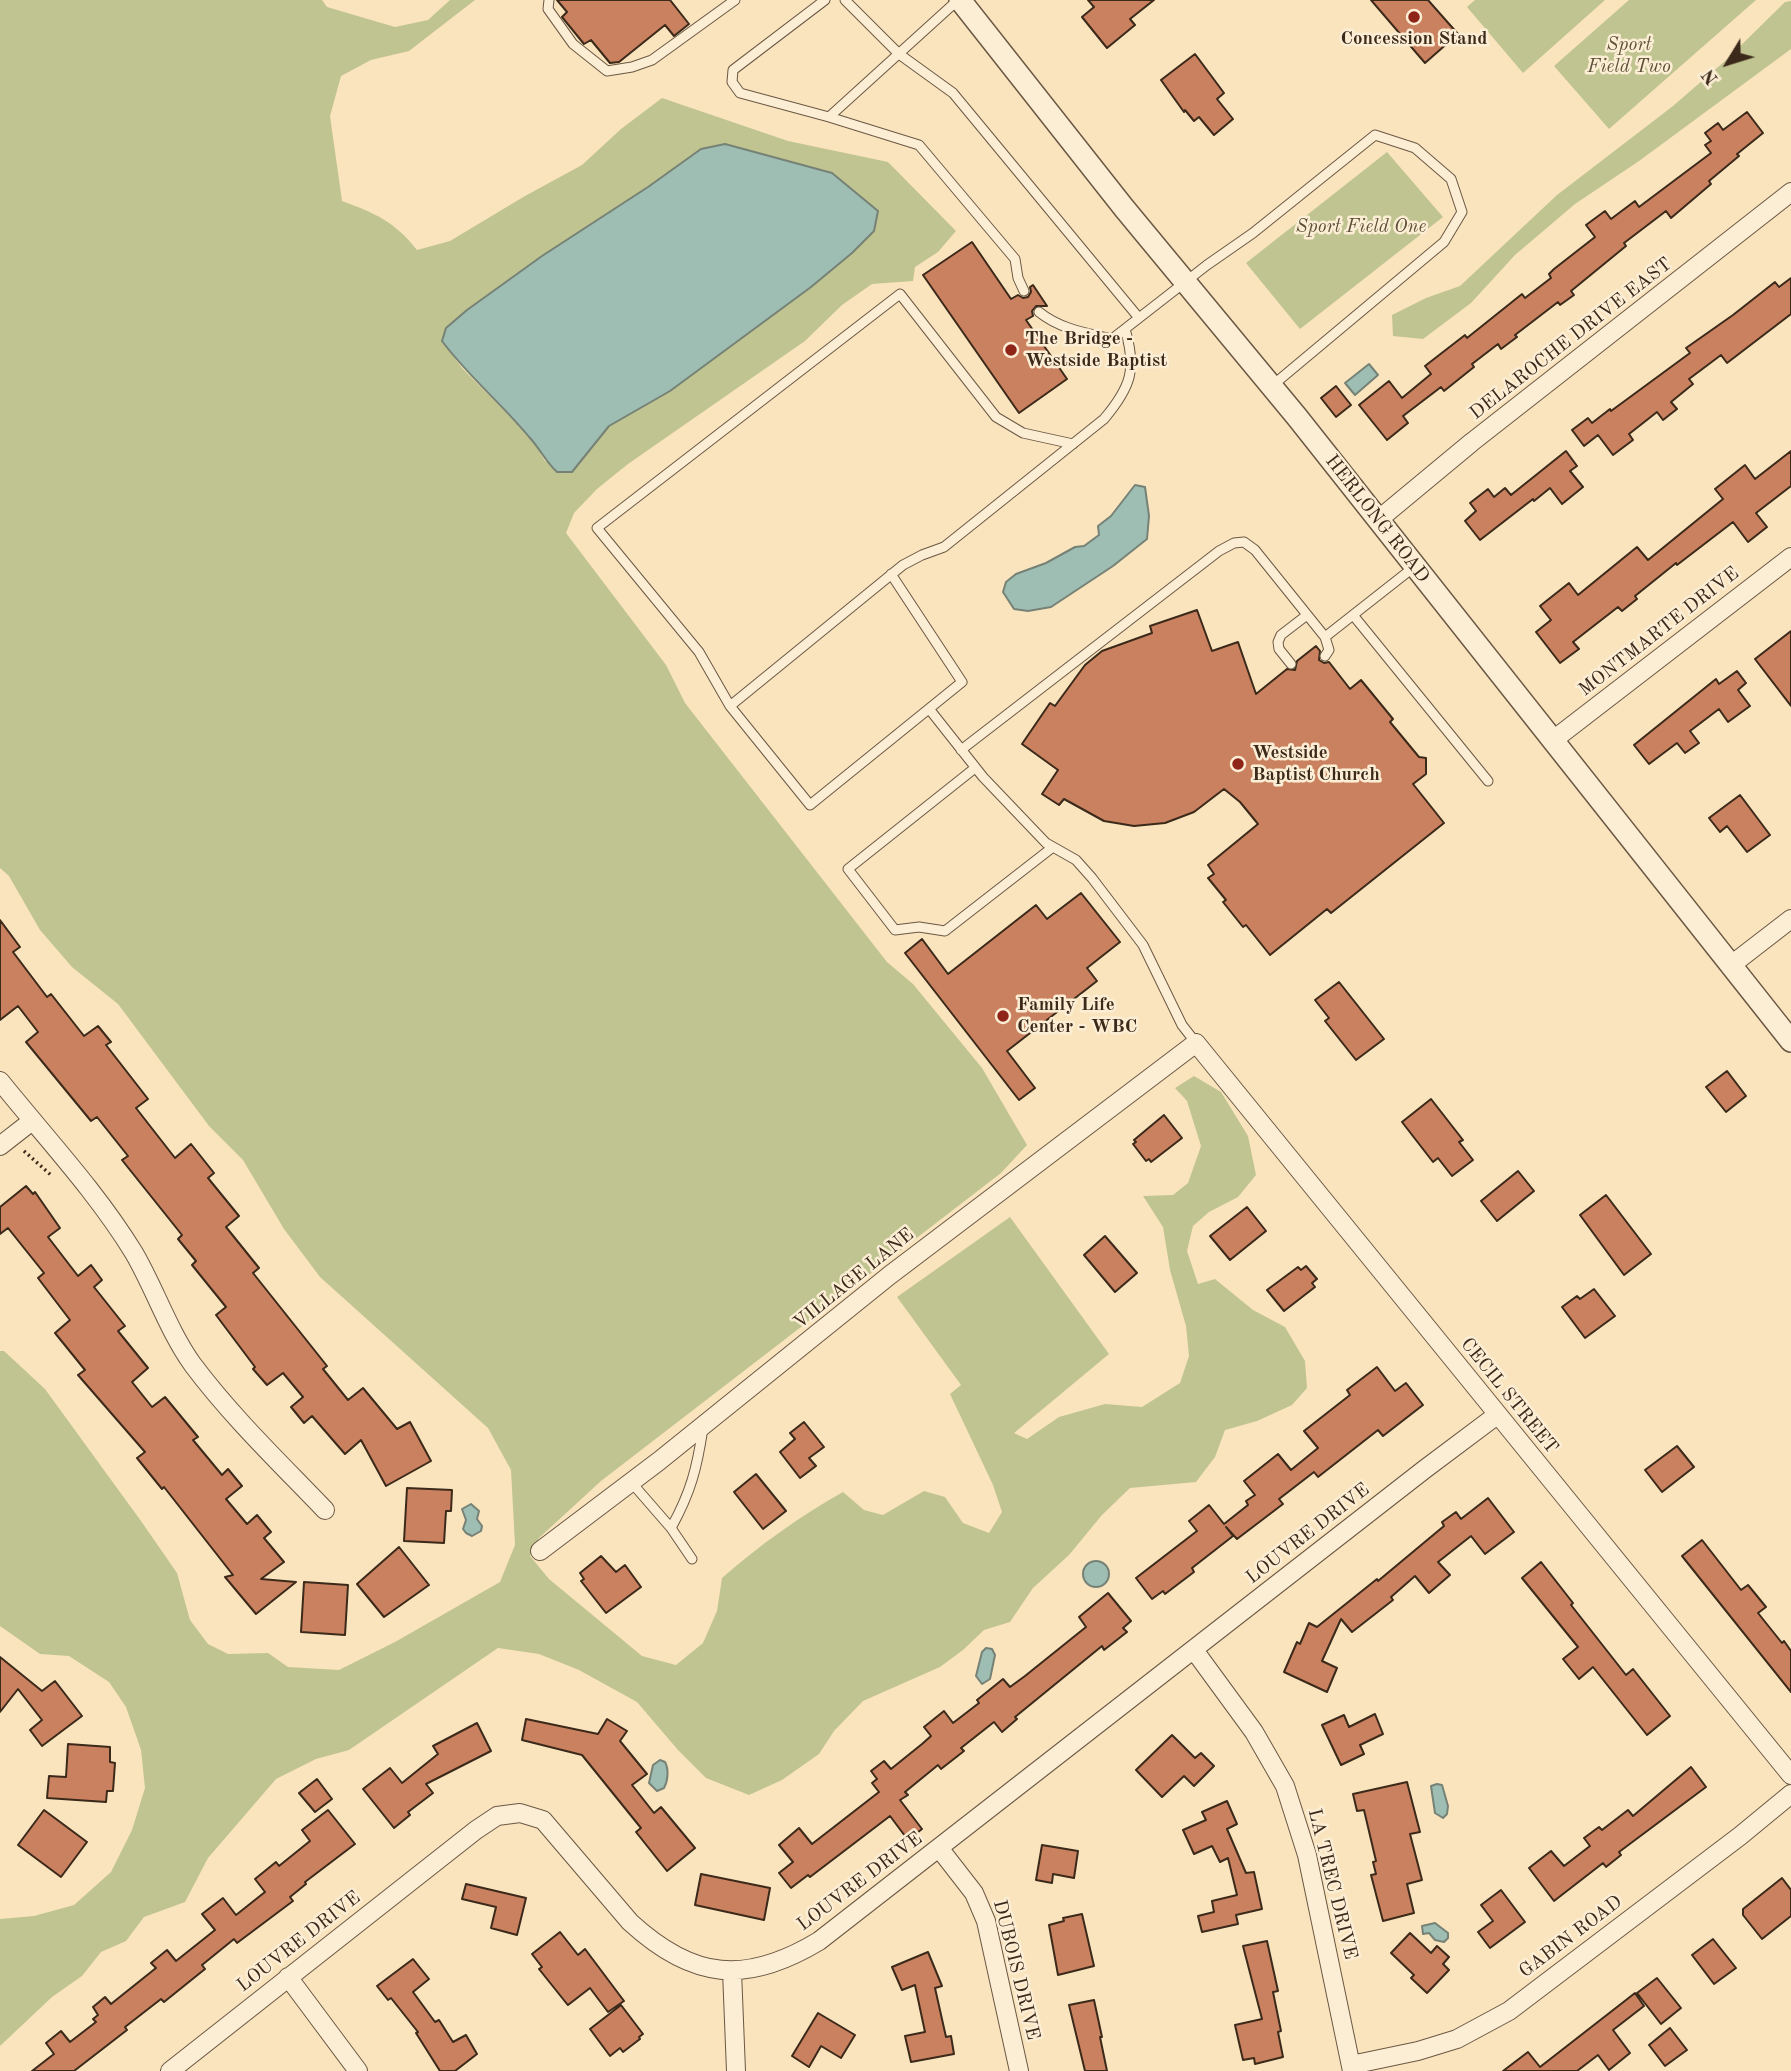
<!DOCTYPE html>
<style>
body{margin:0}
#map{position:relative;width:1791px;height:2071px;overflow:hidden;background:#fae4be;font-family:"Old Standard TT",serif}
canvas{display:block}
.north{position:absolute;left:1693px;top:28px;width:70px;height:70px;-webkit-text-stroke:5px #fcedd5;paint-order:stroke;rotate:232deg;font-size:19px;font-weight:700;line-height:28px;text-align:center;color:#3b291a}
.north::after{content:'';display:block;margin:auto;width:24px;height:32px;background:#3b291a;clip-path:polygon(50% 0,100% 100%,50% 72%,0 100%)}
</style>
<div id="map">
<canvas width="1791" height="2071"></canvas>
<div class="north">N</div>
</div>
<script>
const ctx = document.querySelector('canvas').getContext('2d');
ctx.lineJoin = 'round';
function fill(path, color) { ctx.fillStyle = color; ctx.fill(path, 'evenodd'); }
function trace(path, color, width, dash) { ctx.strokeStyle = color; ctx.lineWidth = width; ctx.lineCap = dash ? 'butt' : 'round'; ctx.setLineDash(dash || []); ctx.stroke(path); }
function label(font, color, halo, rows, align = 'center') {
  ctx.font = font + ' "Old Standard TT",serif'; ctx.lineWidth = 5; ctx.setLineDash([]); ctx.textBaseline = 'middle'; ctx.strokeStyle = halo; ctx.fillStyle = color; for (const [text, x, y, turn = 0] of rows) {
    ctx.save(); ctx.translate(x, y); ctx.rotate((+turn || 0) * Math.PI / 180); ctx.textAlign = isNaN(turn) ? turn : align; if (halo) ctx.strokeText(text, 0, 0); ctx.fillText(text, 0, 0); ctx.restore();
  }
}
const green = new Path2D(`
 M0,0h322l5,7 68,20 33,-7 22,-20h25l-66,51 -38,9 -30,16 -11,40 12,85c33,12 53,21 75,49l33,-9 75,-45 57,-31 39,-36 41,-31 126,43 100,21 68,69 -18,21 -23,15 -2,14 -41,3 -30,21 -37,36 -177,123 -31,25 -23,24 -8,20 100,132 19,38 202,259 26,22 69,84 45,77 -26,28 -400,308 -62,57 -9,18 19,23 93,77 34,9 27,-22 14,-32 5,-33c38,-33 78,-62 121,-86l21,18 19,5 41,-24 21,6 18,26 26,10 13,-21 -9,-27 -43,-91 11,-9 -64,-88 113,-80 99,137 -95,79 13,6 32,-22 46,-13 37,3 38,-24 9,-27 -3,-30 -16,-56 -7,-43 -20,-31 30,-1 15,-12 13,-37 -14,-45 -12,-13 19,-12 27,16 27,44 8,39 -18,22 -29,15 -16,14 -6,25 11,33 17,-5 38,31 32,17 20,34 2,27 -15,17 -35,16 -32,9 -10,27 -19,25 -66,6 -28,27 -33,40 -36,33 -23,34 -26,8 -21,20 -23,17 -77,34 -29,30 -15,23 -37,26 -33,15 -43,-17 -28,-28 -41,-48 -58,-32 -40,-16 -41,-6 -149,102 -33,9 -40,20 -68,79 -23,44 -41,15 -18,24 -25,11 -19,24 -30,21 -52,49v-127l34,-3 40,-11 37,-33 21,-42 13,-42 -4,-38 -15,-43 -17,-25 -40,-26 -29,-2 -40,-28v-275h4l41,38 96,132 36,52 13,47 18,24 20,10 40,-1 20,14 51,3 56,-28 105,-60 15,-37 -4,-75 -23,-42 -168,-151 -36,-48 -41,-69 -34,-34 -91,-122 -46,-37 -32,-37 -31,-54 -9,-8zM726,144l106,29 46,38 -4,20 -22,22 -41,34 -141,104 -61,35 -37,46 -27,-11 -13,-22 -70,-71 -20,-27 259,-192z
 M1475,0h130l-82,73 -56,-66z
 M1629,0h127l-147,129 -55,-63z
 M1791,1v48l-152,112 -64,43 -60,51 -44,48 -48,36 -30,-3 -1,-21 34,-17 34,-12 97,-91 116,-89 52,-45 60,-59z
 M1387,152l56,65 -143,112 -54,-66z`);
const water = new Path2D(`
 M725,144l107,29 46,38 -4,20 -22,22 -41,34 -141,104 -61,35 -37,46h-15c-11,-10 -17,-23 -27,-34 -28,-34 -62,-62 -88,-97l4,-13 21,-18 75,-54 106,-69 53,-38z
 M1369,364l9,11 -23,20 -10,-12z
 M1135,485l10,2 4,29 -2,23 -34,27 -62,41 -23,4 -14,-2 -11,-17 3,-10 10,-8 30,-11 29,-16 9,-1 15,-11 -1,-9 13,-10z
 M471,1504l8,7 -2,8 5,7 -1,5 -9,5 -6,-3 -3,-4 3,-9 -4,-11z
 M1083 1574a13 13 0 1 1 26 0a13 13 0 1 1-26 0Z
 M986,1648l6,1 3,6 -5,24 -8,5 -6,-8 6,-24z
 M660,1760l5,2c4,7 3,19 -1,26l-7,3 -8,-8 4,-18z
 M1437,1784l5,1 6,21 -1,8 -4,4 -8,-5 -4,-27z
 M1435,1923l13,10v5l-4,4 -9,-2 -6,-7 -6,1 -1,-8z`);
const building = new Path2D(`
 M557,0h113l19,24 -15,12 -9,-11 -46,37 -9,1 -19,-23 -7,4 -22,-27 5,-5z
 M1088,0h66l-24,19 5,6 -28,23 -25,-31 12,-10z
 M1371,0h57l30,34 -33,29z
 M1195,54l29,39 -7,6 16,20 -19,16 -15,-18 -5,4 -9,-11 -1,2 -23,-32z
 M1747,112l16,21 -26,21 2,2 -30,25 2,3 -40,34 -5,-7 -42,32 2,3 -55,45 3,4 -14,10 -2,-3 -43,33 2,2 -16,12 -3,-5 -26,20 2,3 -30,24 -3,-4 -38,29 5,7 -21,17 -28,-35 30,-24 13,17 29,-24 -6,-8 40,-31 2,3 55,-44 3,4 26,-20 -2,-4 5,-5 41,-32 -9,-12 19,-14 6,8 24,-18 4,6 72,-54 -6,-8 6,-4 -6,-8 13,-10 5,7z
 M972,242l39,57 7,-4 5,3 5,-1 3,-5 -1,-5 3,-2 14,21h-11l-4,5 1,5 -7,4 41,59 -48,34 -96,-138z
 M1791,278v36l-64,49 -6,-8 -32,24 4,5 -22,18 6,7 -14,11 -6,-8 -28,22 4,6 -20,15 -15,-20 -14,11 -12,-16 16,-12 4,5 18,-14 1,2 79,-58 -4,-5 47,-33 42,-33 4,5z
 M1336,386l15,19 -15,12 -15,-19z
 M1566,451l11,15 -7,5 13,16 -21,17 -12,-16 -16,13 -1,-2 -53,41 -15,-19 11,-10 -6,-8 18,-14 6,8 11,-9 6,7z
 M1791,451v35l-35,27 11,14 -19,15 -15,-20 -56,43 -1,-2 -41,33 2,3 -15,12 -4,-4 -45,35 6,7 -19,14 -24,-31 15,-12 -11,-14 29,-23 9,12 59,-48 11,13 75,-61 -8,-10 30,-24 10,14z
 M1197,610l15,41 26,-9 18,52 31,-25 8,1 2,-9 19,-15 4,5 -1,9 5,3 5,-1 21,27 11,-9 32,39 -3,3 29,35 7,1v16l-13,10 31,39 -113,90 -4,-4 -57,46 -24,-30 -3,2 -20,-25 3,-2 -18,-22 6,-4 -6,-9 50,-41 -18,-22 -16,-13 -30,23 -29,11 -31,3 -30,-5 -40,-22 -5,6 -17,-11 16,-24 -36,-26 28,-41 5,3 30,-41 17,-14 50,-18 -2,-7z
 M1791,631v75l-36,-47z
 M1737,671l9,12 -8,7 12,16 -22,16 -9,-13 -29,22 9,12 -14,10 -8,-10 -28,21 -15,-19 82,-66 3,5z
 M1740,795l30,40 -23,17 -20,-26 -7,6 -11,-14z
 M1081,893l39,49 -33,26 10,13 -90,70 28,37 -16,12 -114,-147 17,-14 26,35 88,-69 11,14z
 M0,920l20,27 -7,5 34,45 4,-3 33,42 14,-10 13,16 -5,3 42,54 -12,9 39,50 16,-14 23,29 -6,5 31,38 -13,11 33,41 -6,5 74,93 -4,3 25,31 15,-12 34,41 13,-7 21,39 -45,25 -25,-46 -16,14 -33,-38 -8,7 -13,-16 12,-10 -20,-24 -16,12 -14,-16 2,-2 -39,-52 10,-8 -34,-42 4,-4 -18,-22 4,-4 -60,-75 6,-4 -31,-39 -6,4 -65,-79 12,-10 -20,-26 -18,14z
 M1339,982l45,57 -28,21 -31,-39 4,-3 -14,-18z
 M1727,1071l19,25 -20,16 -20,-25z
 M1431,1099l32,41 -4,2 14,18 -21,16 -14,-18 -5,4 -31,-40z
 M1164,1115l18,23 -31,24 -2,-3 -3,2 -13,-17 3,-2 -2,-2z
 M1518,1171l16,20 -37,30 -16,-20z
 M26,1186l7,8 2,-2 25,36 -12,9 30,39 13,-11 11,15 -8,7 31,39 -7,5 30,37 -16,14 20,25 13,-10 33,40 -5,3 29,35 6,-6 14,17 -16,13 21,25 10,-9 14,17 -7,6 20,24 -23,17 35,3 -40,32 -31,-37 8,-2 -69,-88 -2,2 -25,-31 8,-6 -67,-77 7,-5 -30,-37 15,-13 -32,-42 6,-5 -36,-45 -8,6v-27z
 M1606,1195l45,59 -27,21 -44,-60z
 M1247,1207l19,24 -36,29 -20,-24z
 M1105,1236l32,37 -22,19 -31,-37z
 M1306,1266l11,13 -5,4 3,4 -31,24 -17,-21 31,-23 3,3z
 M1594,1289l21,27 -30,22 -23,-31 15,-11 3,3z
 M1377,1367l18,24 11,-8 17,22 -40,31 -5,-6 -60,47 -4,-5 -35,27 4,5 -46,35 -11,-12 7,9 -41,32 2,4 -29,22 -2,-3 -11,8 -16,-21 61,-47 -8,-10 20,-16 15,19 24,-19 -2,-4 9,-6 -11,-14 34,-27 13,16 27,-22 -14,-17 46,-36 -3,-5z
 M804,1422l20,25 -15,11 7,8 -16,12 -20,-26 15,-13 -5,-6z
 M1677,1446l17,21 -32,25 -17,-22z
 M756,1474l30,37 -23,18 -29,-37z
 M407,1488l45,2 -1,21h-5l-2,32 -40,-2z
 M1488,1498l26,34 -29,22 -14,-18 -33,26 12,13 -21,18 -14,-17 -24,21 2,3 -41,32 -11,-13 -19,42 15,7 -10,24 -43,-20 13,-30 3,2 9,-21 8,4 60,-48 1,2 66,-55 -2,-4 14,-10 5,7z
 M1702,1540l39,50 7,-5 18,22 -8,6 24,30 2,-2 7,10v41l-109,-136z
 M399,1547l30,38 -45,32 -27,-33z
 M601,1556l15,16 9,-7 16,22 -35,26 -25,-32 3,-2 -4,-6z
 M1541,1562l32,41 -2,2 55,70 7,-6 37,47 -23,19 -54,-68 -14,12 -16,-20 15,-12 -56,-69z
 M304,1582l44,3 -3,50 -44,-3z
 M1108,1593l23,28 -8,7 4,4 -23,18 -2,-4 -87,71 2,2 -15,13 -8,-10 -33,26 3,3 -23,18 -3,-4 -33,27 3,3 -8,5 22,29 -14,11 -18,-24 -80,61 -2,-2 -17,13 -12,-15 14,-11 -14,-17 20,-17 13,16 67,-52 -7,-9 5,-4 -6,-8 13,-10 7,8 31,-25 9,-8 -7,-9 20,-16 9,12 26,-20 -2,-3 26,-21 7,8 15,-11 61,-49 -7,-10z
 M0,1657l42,34 13,-10 27,35 -40,30 -12,-16 12,-10 -24,-31 -18,23z
 M1375,1714l8,20 -23,11 4,9 -23,11 -19,-40 22,-10 5,12z
 M526,1719l72,15 9,-15 20,12 -7,10 27,33 -15,11 22,28 7,-6 34,41 -28,23 -31,-39 5,-4 -59,-73 -60,-15z
 M477,1723l14,28 -65,33 7,9 -25,19 2,3 -16,13 -31,-39 27,-21 12,15 36,-29 -5,-8z
 M1172,1735l23,23 6,-5 13,13 -20,20 -10,-10 -22,21 -26,-27z
 M68,1744l42,3v15l5,1 -2,28h-6l-1,11 -59,-4 2,-22 17,1z
 M1691,1767l15,20 -87,65 2,3 -15,12 -3,-4 -49,38 -25,-33 22,-17 13,15 26,-20 -6,-8 15,-11 3,3 26,-20 5,6z
 M317,1779l15,20 -17,13 -16,-19z
 M1407,1782l13,50 -10,2 12,46 -15,4 7,29 -31,8 -12,-46 5,-1 -3,-12 3,-1 -12,-51 -7,1 -4,-17z
 M1227,1801l10,23 -10,5 19,44 8,-1 8,37 -26,6 2,9 -36,8 -4,-16 16,-4 -2,-11 25,-6 -9,-37 -8,4 -8,-16 -18,8 -11,-24 23,-10 -4,-8z
 M44,1810l43,32 -26,35 -43,-32z
 M328,1810l27,34 -50,38 1,2 -16,13 3,4 -56,42 -3,-4 -32,26 3,4 -41,33 -3,-3 -36,28 2,3 -53,41h-42l22,-17 -8,-11 15,-12 9,11 26,-20 -3,-3 5,-4 -5,-8 12,-10 6,7 45,-36 -5,-5 16,-13 9,11 39,-31 -13,-16 21,-16 13,17 29,-23 -10,-13 21,-17 3,4 31,-25 -8,-11z
 M1042,1845l36,6 -4,27 -21,-4 -1,9 -16,-3z
 M701,1874l69,14 -6,32 -69,-15z
 M1782,1878l9,12v26l-29,23 -19,-24v-6z
 M466,1884l60,14 -9,37 -26,-7 5,-21 -34,-8z
 M1501,1890l24,32 -35,26 -12,-16 15,-11 -12,-16z
 M1082,1914l12,52 -36,9 -9,-50 15,-4 -1,-3z
 M560,1932l18,23 7,-6 39,52 -16,11 -18,-24 -22,17 -1,-1 -28,-35 3,-2 -10,-13z
 M1410,1933l21,20 6,-7 12,11 -6,7 6,6 -22,23 -16,-15 3,-3 -23,-22z
 M1713,1939l23,29 -22,16 -22,-29z
 M1267,1941l11,50 -5,1 8,39 -3,1 5,25 -28,7 -1,-6 -11,2 -8,-35 27,-6 -19,-73z
 M928,1952l14,34 -7,2 11,49 5,-1 3,18 -43,8 -6,-26 20,-4 -10,-47 -13,5 -10,-23z
 M413,1959l16,20 -16,13 22,30 4,-2 14,22 13,-7 11,19 -22,17h-15l-24,-38 2,-1 -27,-34 -3,2 -11,-14z
 M1657,1978l24,30 -20,16 -24,-31z
 M1635,1993l9,13 -31,24 17,23 -21,17 -11,-15 -21,16h-74l25,-19 12,15z
 M1094,2000l8,37h-2l7,34h-22l-16,-66z
 M621,2005l22,29 -4,3 1,2 -17,13 -3,-4 -10,8 -20,-27z
 M818,2013l37,22 -14,23 -20,-12 -12,21 -17,-11z
 M1670,2028l17,22 -22,16 -16,-21z`);
const path = new Path2D(`
 M24,1151l28,25`);
const service = new Path2D(`
 M549,0l-1,9 25,35 34,27 25,-4 20,-7 83,-60
 M825,0l-92,70 -1,12 8,11 89,24 90,28 96,114 3,19 6,13
 M845,0l54,54 54,39 186,225
 M829,117l129,-117
 M1039,312c21,17 47,21 73,27l95,-74 46,-32 122,-98 40,13 36,31 11,33 -18,30 -171,143
 M891,574l71,108 -152,123 -80,-99 -31,-54 -102,-124 303,-234 96,123 27,16 50,11
 M1353,615l135,166
 M1325,656l4,-6 -4,-13
 M1291,664l-12,-15 -1,-7 3,-7 26,-20
 M730,706l173,-141 19,-10 22,-8 160,-128c27,-32 33,-50 21,-90
 M930,710l53,67 63,66 30,17 16,18 51,67 39,80 14,18
 M961,750l258,-199 15,-8 10,-1 11,8 70,87 89,-70
 M975,768l-127,101 47,61 24,-3 26,4 108,-84
 M631,1482l40,46
 M692,1559l-21,-31c20,-36 26,-60 32,-100`);
const minor = new Path2D(`
 M1378,520l94,-78 319,-250
 M1552,741l239,-184
 M1730,966l61,-47
 M0,1081c45,56 96,110 134,172 21,36 34,77 59,112 39,52 87,98 132,145
 M0,1146l32,-25
 M540,1551l119,-90 231,-186 306,-232 595,732
 M1194,1650l60,82 31,54 22,69 45,216
 M939,1848l35,45 12,28 33,150
 M732,1971l4,100
 M288,1977l70,94
 M1351,2065l67,-14 39,-12 52,-28 231,-175 51,-42
 M170,2071l306,-241 21,-14 23,-3 23,7 87,102c63,58 116,63 189,19l606,-472 72,-54`);
const tertiary = new Path2D(`
 M960,0l164,208 173,209 494,624`);
const markers = [
 [1414,17,7,"#8f2418"],
 [1011,350,7,"#8f2418"],
 [1238,764,7,"#8f2418"],
 [1003,1016,7,"#8f2418"]
];
const poiNames = [
 ["Concession Stand",1414,39,"center"],
 ["The Bridge -",1025,339],
 ["Westside Baptist",1025,361],
 ["Westside",1252,753],
 ["Baptist Church",1252,775],
 ["Family Life",1017,1005],
 ["Center - WBC",1017,1027]
];
const parkNames = [
 ["Sport",1629,45],
 ["Field Two",1629,67],
 ["Sport Field One",1361,227]
];
const streetNames = [
 ["DELAROCHE DRIVE EAST",1571,339,-38],
 ["HERLONG ROAD",1377,519,52],
 ["MONTMARTE DRIVE",1659,632,-38],
 ["VILLAGE LANE",854,1279,-39],
 ["CECIL STREET",1509,1396,51],
 ["LOUVRE DRIVE",1308,1534,-38],
 ["LOUVRE DRIVE",860,1882,-37],
 ["LA TREC DRIVE",1332,1884,76],
 ["GABIN ROAD",1571,1937,-37],
 ["LOUVRE DRIVE",299,1942,-38],
 ["DUBOIS DRIVE",1016,1970,76]
];
fill(green, '#c0c490');
fill(water, '#9ebeb3');
trace(water, '#768276', 2);
fill(building, '#ca815f');
trace(building, '#3b291a', 2);
trace(service, '#6b5843', 11);
trace(minor, '#6b5843', 20);
trace(tertiary, '#6b5843', 24);
trace(path, '#3b291a', 3.5, [2, 3.5]);
trace(service, '#fcedd5', 9);
trace(minor, '#fcedd5', 18);
trace(tertiary, '#fcedd5', 21);
for (const [x, y, r, color] of markers) { const dot = new Path2D(); dot.arc(x, y, r, 0, 2 * Math.PI); ctx.fillStyle = color; ctx.fill(dot); trace(dot, '#fcedd5', 2.5); }
label('bold 19px', '#3b291a', '#fcedd5', poiNames, 'left');
label('italic 19px', '#5c5038', '#fcedd5', parkNames);
label('19px', '#3b291a', '#fcedd5', streetNames);
</script>
